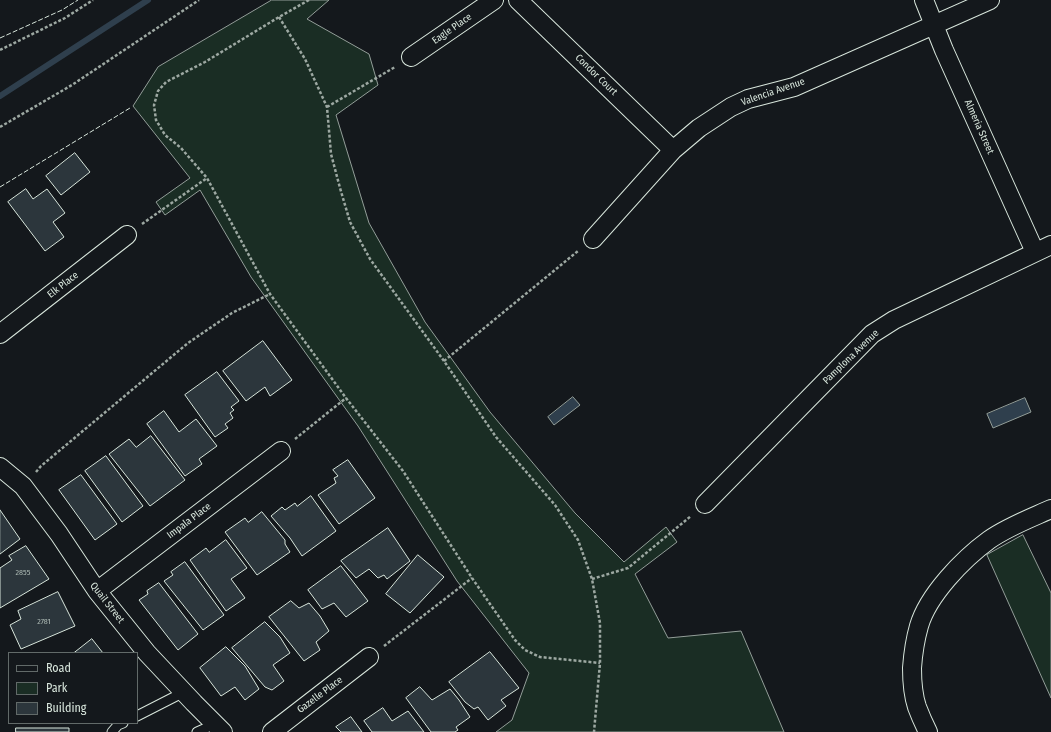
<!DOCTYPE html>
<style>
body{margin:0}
#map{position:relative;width:1051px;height:732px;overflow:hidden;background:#14181c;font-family:"Fira Sans Condensed",sans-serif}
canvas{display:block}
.legend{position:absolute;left:8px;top:652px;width:130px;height:72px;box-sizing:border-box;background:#14181c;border:1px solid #626a69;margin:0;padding:5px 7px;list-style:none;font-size:12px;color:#d8e6dc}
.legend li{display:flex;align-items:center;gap:8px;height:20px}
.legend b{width:20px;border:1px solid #626a69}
</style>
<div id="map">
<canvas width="1051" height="732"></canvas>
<ul class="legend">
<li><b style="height:5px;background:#14181c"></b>Road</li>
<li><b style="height:11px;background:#1a2d24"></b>Park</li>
<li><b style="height:11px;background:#2c363c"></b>Building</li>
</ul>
</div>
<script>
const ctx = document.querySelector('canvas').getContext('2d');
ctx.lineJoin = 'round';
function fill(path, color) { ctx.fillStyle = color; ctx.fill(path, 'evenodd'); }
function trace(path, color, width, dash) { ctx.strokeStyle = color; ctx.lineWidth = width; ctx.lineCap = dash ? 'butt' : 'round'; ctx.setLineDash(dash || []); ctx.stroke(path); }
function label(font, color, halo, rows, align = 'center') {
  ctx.font = font + ' "Fira Sans Condensed",sans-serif'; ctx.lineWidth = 3; ctx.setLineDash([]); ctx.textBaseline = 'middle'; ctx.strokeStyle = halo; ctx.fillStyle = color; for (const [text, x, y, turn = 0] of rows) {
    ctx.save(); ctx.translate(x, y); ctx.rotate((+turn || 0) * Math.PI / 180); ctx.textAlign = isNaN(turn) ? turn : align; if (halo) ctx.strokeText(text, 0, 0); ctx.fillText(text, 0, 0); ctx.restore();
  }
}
const green = new Path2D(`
 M272,0h57l-22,19 62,35 9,31 -42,30 33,108 56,99 65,90 85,101 49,49 42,-35 11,15 -42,32 33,64 73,-7 43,101h-288l16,-12 17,-47 -72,-92 -99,-155 -107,-149 -51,-87 -35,25 -9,-13 34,-24 -57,-72 25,-39z
 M1023,535l28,58v105l-64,-143z`);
const water = new Path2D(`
 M573,397l7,8 -26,20 -6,-8z
 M1025,398l6,14 -38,16 -6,-14z`);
const stream = new Path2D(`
 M0,96l148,-96`);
const building = new Path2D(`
 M75,153l15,19 -29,23 -15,-19z
 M26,189l7,10 14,-10 18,24 -12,9 11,15 -19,14 -37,-49z
 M263,341l29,39 -22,16 -5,-9 -19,14 -23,-30z
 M217,372l22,29 -8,6 3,3 -4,3 3,5 -8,6 3,4 -13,9 -30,-42z
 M164,411l15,21 17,-13 21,27 -18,13 3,5 -17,12 -38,-52z
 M151,436l34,44 -35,26 -41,-52 20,-15 7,8z
 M106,456l37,50 -21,16 -37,-51z
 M348,460l27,38 -36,26 -21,-29 18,-12 -2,-5 4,-2 -5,-6z
 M81,475l36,49 -22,16 -36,-50z
 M311,496l25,35 -34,25 -12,-18 -19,-22 11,-9 3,3 10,-7 2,3z
 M0,510l20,29 -20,15z
 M262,512l23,28v4l5,8 -33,23 -32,-43 20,-14 3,4z
 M388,528l22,33 -23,18 -3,-4 -6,3 -9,-9 -13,9 -15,-17z
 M226,540l21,28 -16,11 14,19 -19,13 -36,-51 16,-12 3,4z
 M26,546l23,33 -49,29v-40l12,-8 -3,-4z
 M418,555l26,22 -34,36 -24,-19z
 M185,562l39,53 -21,15 -39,-49 9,-6 -2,-3z
 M341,566l27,35 -22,16 -12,-14 -12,6 -14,-19z
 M159,583l39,51 -20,16 -39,-50 9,-6 -1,-3z
 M58,592l17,34 -54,23 -11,-24 11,-6 -3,-8z
 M291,601l8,7 10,-5 11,13 9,15 -13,11 4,8 -16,11 -35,-44z
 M265,622l15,15 10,16 -17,12 11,16 -12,9 -7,-3 -33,-39z
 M92,639l11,14h-29z
 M226,647l19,19 14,23 -14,11 -10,-13 -14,9 -21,-28z
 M490,652l29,36 -18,12 5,6 -18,14 -10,-13 -4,2 -9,-7 -16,-20z
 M420,687l12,13 18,-11 9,11 11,17 -14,10 2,3 -3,2h-24l-25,-34z
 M383,708l9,13 16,-10 16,21h-52l-8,-11z
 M351,717l11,15h-21l-5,-5z
 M16,728h53v4h-53z`);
const path = new Path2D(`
 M309,0l-30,17 -74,45 -39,20 -8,9 -4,14 2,15 9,15 16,13 26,30 63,116 76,104 57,73 69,107 43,62 10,10 15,7 60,6
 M279,17l26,42 22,48 4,47 9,34 10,34 20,37 74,102 52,76 59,68 23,35 14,39 8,44v40l-6,69
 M0,50l65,-32 28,-18
 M327,107l68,-40
 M0,127l72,-42 127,-85
 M142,224l65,-46
 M444,361l134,-110
 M295,439l51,-41
 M36,472l5,-6 147,-123 44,-30 38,-19
 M592,579l36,-11 63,-52
 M384,646l88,-68`);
const service = new Path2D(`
 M137,716l47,-24
 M112,732l6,-7 5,-2
 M197,732l18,-8`);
const minor = new Path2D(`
 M518,0l155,150
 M924,0l20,50 91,202
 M411,57l83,-57
 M593,239l80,-89 26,-22 32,-21 17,-8 46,-12 196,-87
 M0,334l127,-99
 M0,467l23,19 36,48 38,57 50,62 47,50 29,29
 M705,504l167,-170 22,-14 157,-75
 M97,591l184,-140
 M272,732l97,-75
 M928,732c-4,-8 -8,-17 -11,-25 -4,-12 -5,-27 -5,-39 1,-14 3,-28 7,-42 9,-31 44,-67 70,-86 18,-13 42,-22 62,-31`);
const fence = new Path2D(`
 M0,38l62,-28 16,-10
 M0,187l130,-79`);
const numberNames = [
 ["2855",23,573],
 ["2781",44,622]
];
const streetNames = [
 ["Eagle Place",452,29,-35],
 ["Condor Court",596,75,44],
 ["Valencia Avenue",773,92,-19],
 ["Almeria Street",979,127,66],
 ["Elk Place",63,285,-38],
 ["Pamplona Avenue",851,357,-44],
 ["Impala Place",189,521,-37],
 ["Quail Street",107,603,52],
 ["Gazelle Place",320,695,-37]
];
fill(green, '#1a2d24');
trace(green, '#939e99', 1);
fill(water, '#2f3f4d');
trace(water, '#939e99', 1);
trace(stream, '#2f3f4d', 6);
fill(building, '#2c363c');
trace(building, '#d8e6dc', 1);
trace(service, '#d8e6dc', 11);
trace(minor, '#d8e6dc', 20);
trace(path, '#9da8a2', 2.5, [3, 2]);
trace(service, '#14181c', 9);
trace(minor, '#14181c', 18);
trace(fence, '#d8e6dc', 1, [5, 2]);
label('8px', '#adbab4', null, numberNames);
label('10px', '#d8e6dc', '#14181c', streetNames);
</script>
